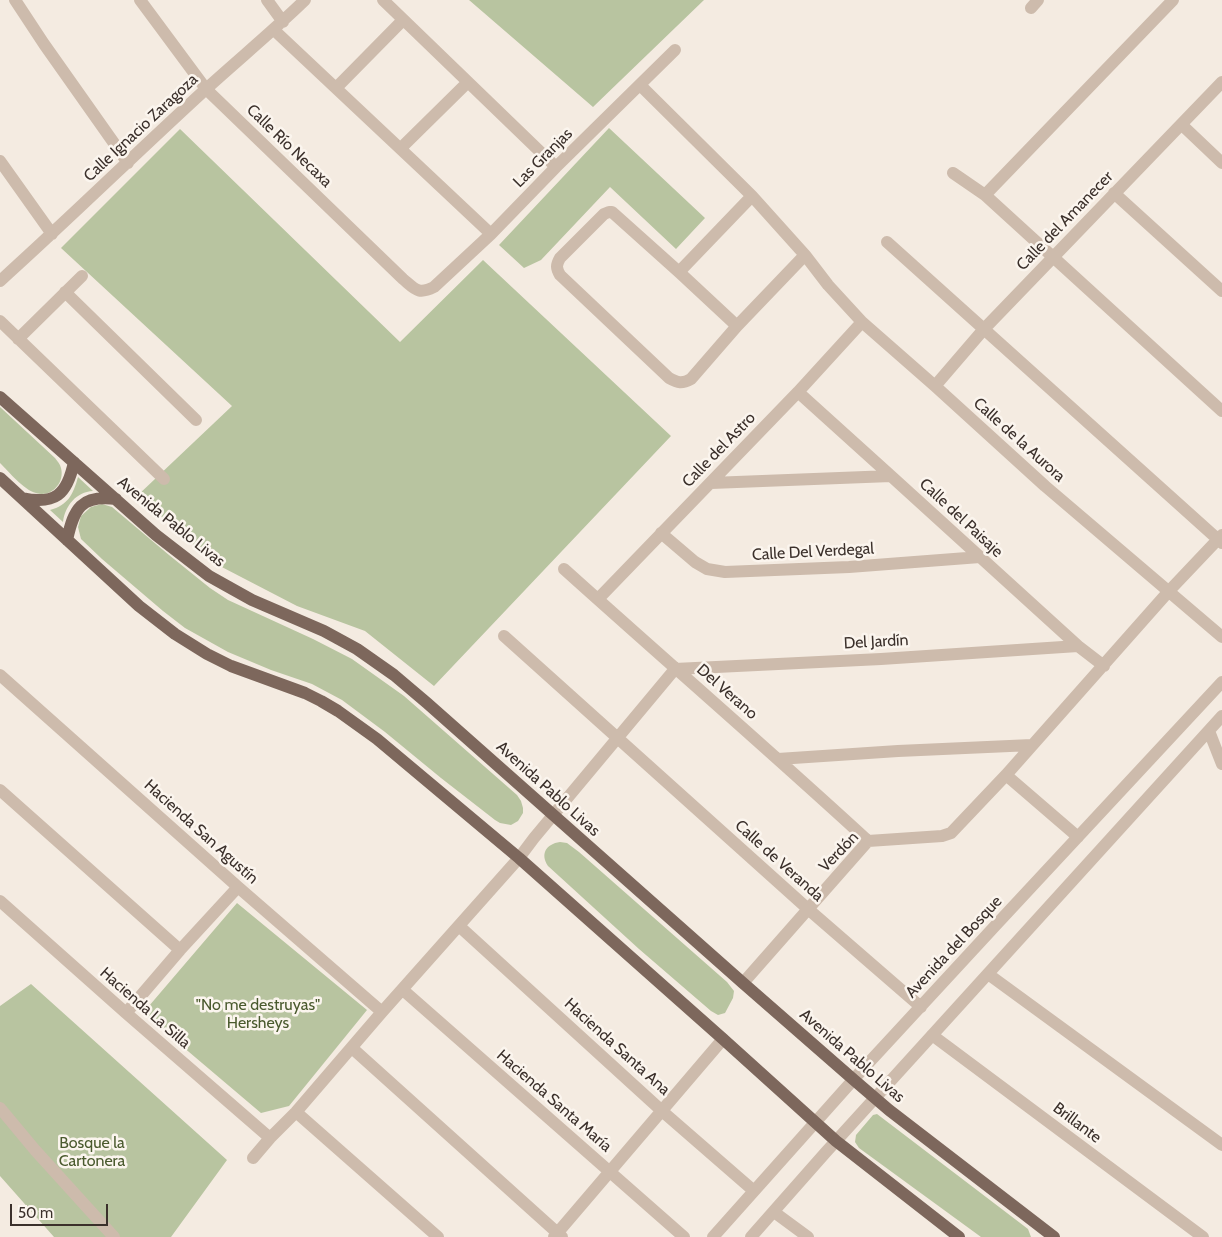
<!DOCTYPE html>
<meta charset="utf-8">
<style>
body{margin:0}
#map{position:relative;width:1222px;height:1237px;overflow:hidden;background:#f4ebe1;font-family:Cabin,sans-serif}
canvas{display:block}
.scale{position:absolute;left:10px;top:1204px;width:98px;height:22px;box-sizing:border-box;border:2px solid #3b302b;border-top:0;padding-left:6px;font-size:15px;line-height:18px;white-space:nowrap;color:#3b302b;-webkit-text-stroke:4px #fbf5ee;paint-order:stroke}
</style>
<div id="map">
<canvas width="1222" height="1237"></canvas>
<div class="scale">50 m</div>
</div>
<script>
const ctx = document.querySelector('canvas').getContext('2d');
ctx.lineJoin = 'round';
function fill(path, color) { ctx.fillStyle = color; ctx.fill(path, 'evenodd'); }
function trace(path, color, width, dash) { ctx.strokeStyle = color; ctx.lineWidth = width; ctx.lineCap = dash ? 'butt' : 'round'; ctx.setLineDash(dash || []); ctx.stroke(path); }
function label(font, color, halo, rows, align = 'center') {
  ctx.font = font + ' Cabin,sans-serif'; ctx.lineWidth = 5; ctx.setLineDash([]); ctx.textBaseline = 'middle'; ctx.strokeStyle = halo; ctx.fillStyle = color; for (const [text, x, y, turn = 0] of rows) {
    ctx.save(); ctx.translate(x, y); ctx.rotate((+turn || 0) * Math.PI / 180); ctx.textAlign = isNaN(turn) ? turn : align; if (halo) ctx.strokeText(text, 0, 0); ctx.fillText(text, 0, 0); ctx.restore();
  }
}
const green = new Path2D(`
 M469,0h235l-111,107z
 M609,128l96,90 -29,31 -66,-62 -69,73 -17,8 -25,-23z
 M180,129l220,213 83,-82 188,176 -237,250 -69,-55 -68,-25 -81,-42 -79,-68 95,-90 -171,-158z
 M0,407l55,51c3,4 5,6 6,10 4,15 -10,30 -25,25 -12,-3 -27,-21 -36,-30z
 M78,477l15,14c-17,1 -28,15 -30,31l-13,-12c18,-5 23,-15 28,-33z
 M102,504l10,3 57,48 41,33 18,12 85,39 39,20 52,37 113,99 4,6 2,7v5l-5,8 -7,4 -11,-2 -5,-3 -54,-42 -56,-46 -43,-32 -30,-16 -41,-14 -43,-18 -43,-24 -22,-17 -61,-52 -21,-20 -3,-12 3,-11 10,-9z
 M560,842l7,1 12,9 148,130 7,9 -1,7 -8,15 -7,2 -7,-4 -72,-62 -91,-83c-8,-12 -2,-22 12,-24z
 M237,903l130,107 -78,96 -28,7 -118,-100z
 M31,984l196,176 -56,77h-117l-54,-61v-170z
 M877,1114l151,115 3,8h-50l-122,-89 -4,-6 1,-7 17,-20z`);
const minor = new Path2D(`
 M15,0l29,44 84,119
 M140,0l66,89 197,190c12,10 15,16 31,8l57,-53 65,-67 119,-117
 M267,0l16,22
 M383,0l173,167
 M1031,8l7,-8
 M274,30l217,204
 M640,85l112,111 53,59 23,30 34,37 73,64 110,100 177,151
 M336,88l67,-68
 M1182,125l40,38
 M401,148l67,-66
 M0,161l52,73
 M953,173l32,22 237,216
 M1114,193l108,98
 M985,195l188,-195
 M887,242l335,301
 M679,272l73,-76
 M0,281c70,-63 137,-129 206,-192 33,-30 67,-58 99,-89
 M65,292l131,128
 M0,321l164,158
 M737,326l-58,-54 -67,-60h-3l-5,2 -44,44c-4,7 -4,10 0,17l109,103c9,5 13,6 22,1l46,-53 68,-71
 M18,339l64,-63
 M935,386l49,-57 238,-247
 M798,392l93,84 187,170 26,20
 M711,483l180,-7
 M661,533l34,29 12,7 18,3 124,-5 131,-10
 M564,569c101,91 204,180 304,272
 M598,599l200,-207 64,-70
 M504,636l304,273 113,98
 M0,675l238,212 144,125
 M1209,731l13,33
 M778,759l120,-8 134,-6
 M1006,775l72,62
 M0,790l180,160
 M0,901l126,112 144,125
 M459,926l203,185 92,80
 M988,974l234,171
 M743,983l125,-142 74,-5 9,-3 55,-58 163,-184 53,-56
 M403,990l281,247
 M126,1013l54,-63 58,-63
 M932,1035l271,202
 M352,1048l210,189
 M0,1108l35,42 79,87
 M296,1112l142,125
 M253,1158l17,-20 26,-26 86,-100 137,-154 15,-20 141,-169 206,-10 197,-13
 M774,1212l34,25
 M554,1237l169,-198
 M713,1237l149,-167 133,-144 227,-244
 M751,1237l75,-85 396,-436`);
const major = new Path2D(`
 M0,397l156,138 53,41 43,24 72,31 33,18 37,26 33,28 316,280 111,97 35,30 165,127
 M0,478l139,128 36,28 32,20 24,12 74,27 16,8 17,10 39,28 142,119 204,181 113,102 123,96
 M22,498c33,7 45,-3 52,-36
 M67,540c7,-32 14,-45 49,-41`);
const streetNames = [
 ["Calle Ignacio Zaragoza",141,128,-43],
 ["Calle Río Necaxa",289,146,44],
 ["Las Granjas",543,158,-45],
 ["Calle del Amanecer",1065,221,-46],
 ["Calle de la Aurora",1019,440,42],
 ["Calle del Astro",719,450,-46],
 ["Calle del Paisaje",961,518,43],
 ["Avenida Pablo Livas",171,522,39],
 ["Calle Del Verdegal",813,552,-3],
 ["Del Jardín",876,642,-3],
 ["Del Verano",727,692,41],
 ["Avenida Pablo Livas",548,789,42],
 ["Hacienda San Agustín",201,832,42],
 ["Verdón",839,852,-46],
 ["Calle de Veranda",779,861,42],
 ["Avenida del Bosque",954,947,-47],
 ["Hacienda La Silla",145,1008,41],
 ["Hacienda Santa Ana",617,1047,42],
 ["Avenida Pablo Livas",852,1056,41],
 ["Hacienda Santa María",554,1101,41],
 ["Brillante",1077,1123,37]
];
const parkNames = [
 ["\"No me destruyas\"",258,1005],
 ["Hersheys",258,1023],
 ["Bosque la",92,1143],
 ["Cartonera",92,1161]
];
fill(green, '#b8c4a0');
trace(minor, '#cdbbac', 12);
trace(major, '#7d675c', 12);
label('16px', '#3b302b', '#fbf5ee', streetNames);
label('16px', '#4a5a2e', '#fbf5ee', parkNames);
</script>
